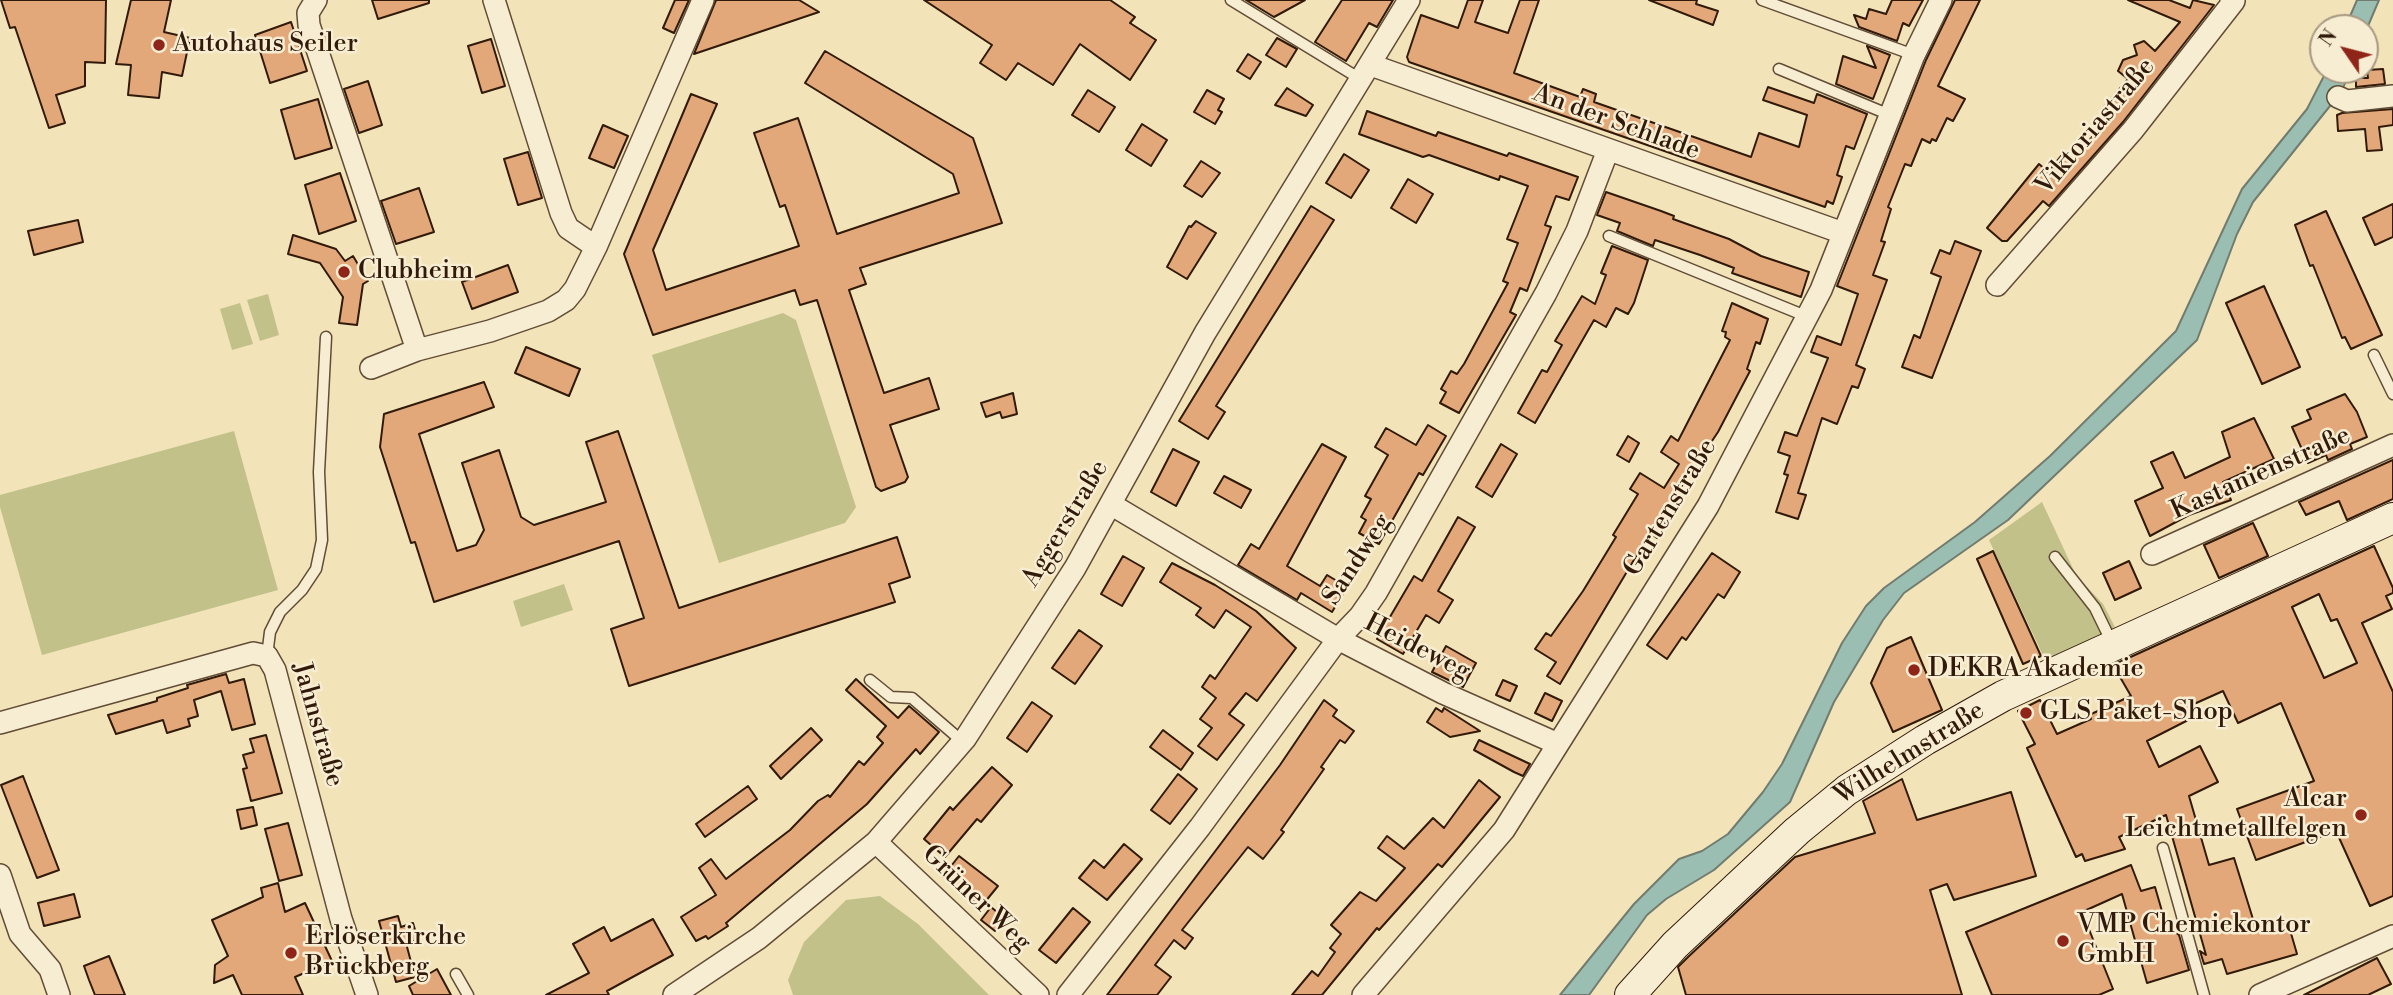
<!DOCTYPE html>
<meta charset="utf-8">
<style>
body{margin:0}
#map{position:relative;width:2393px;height:995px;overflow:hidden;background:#f2e3b9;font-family:"Libre Bodoni",serif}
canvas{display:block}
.north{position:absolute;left:2309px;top:14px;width:70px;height:70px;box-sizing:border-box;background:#f7edd2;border:2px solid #a89982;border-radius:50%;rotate:305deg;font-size:19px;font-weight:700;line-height:28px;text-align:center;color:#311a0a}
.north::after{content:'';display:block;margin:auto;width:24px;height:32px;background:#8f2418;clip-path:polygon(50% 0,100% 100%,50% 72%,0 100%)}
</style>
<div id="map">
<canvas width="2393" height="995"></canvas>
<div class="north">N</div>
</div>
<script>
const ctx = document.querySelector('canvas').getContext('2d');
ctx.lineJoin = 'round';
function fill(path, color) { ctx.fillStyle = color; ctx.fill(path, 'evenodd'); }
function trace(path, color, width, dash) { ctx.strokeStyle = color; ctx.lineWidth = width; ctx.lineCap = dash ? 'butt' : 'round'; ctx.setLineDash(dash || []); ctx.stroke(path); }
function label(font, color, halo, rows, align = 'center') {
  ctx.font = font + ' "Libre Bodoni",serif'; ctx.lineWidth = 5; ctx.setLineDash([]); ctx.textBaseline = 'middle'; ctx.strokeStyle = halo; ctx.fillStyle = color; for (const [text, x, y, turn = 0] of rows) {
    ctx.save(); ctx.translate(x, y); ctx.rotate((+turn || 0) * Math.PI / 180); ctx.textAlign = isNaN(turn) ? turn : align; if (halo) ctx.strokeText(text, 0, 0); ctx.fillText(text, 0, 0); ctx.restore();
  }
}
const green = new Path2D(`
 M268,294l11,41 -19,6 -13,-41z
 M240,303l13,41 -21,6 -12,-41z
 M783,313l13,7 60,187 -11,16 -126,40 -67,-208z
 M234,431l44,159 -236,65 -42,-148v-12z
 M2042,502l34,73 27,29 12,23 -69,35 -57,-122z
 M564,584l9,26 -52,17 -8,-26z
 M880,896l38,28 71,71h-196l-5,-15 16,-38 42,-42z`);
const water = new Path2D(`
 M2357,0h22l-14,33v-5h-20z
 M2327,70h23l-8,21 -89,111 -16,32 -40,106 -189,180 -104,73 -21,27 -49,82 -44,100 -76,68 -48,29 -19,16 -58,80h-29l74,-91 45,-45 23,-8 26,-17 35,-42 19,-28 60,-121 24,-37 18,-18 91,-66 75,-66 126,-125 66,-142 65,-80z`);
const building = new Path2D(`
 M1,0h105l-1,63 -20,-1v24l-29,9 9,28 -16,5 -34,-101 -5,1z
 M131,0h40l-7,32 26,6 -8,38 -20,-4 -3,26 -31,-3 3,-30 -15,-1z
 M372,0h57v3l-51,16z
 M675,0h14l-15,33 -11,-5z
 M716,0h83l20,12 -125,42z
 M924,0h186l25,17 -5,6 26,17 -26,40 -50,-36 -27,41 -35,-22 -12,17 -26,-17 12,-18z
 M1246,0h59l-31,17z
 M1342,0h51l-16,27 -8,-4 -23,38 -31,-19z
 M1468,0h15l-8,22 33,11 12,-33h19l-25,73 66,24 3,-8 13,5 -2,8 157,55 8,-24 40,14 8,-32 -44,-15 5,-13 46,16 3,-9 50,20 -13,35 -8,-3 -9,29 5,2 -9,27 -6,-3 -2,6 -416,-145 -2,-5 14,-42 37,13z
 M1649,0h48l-1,4 22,7 -5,14z
 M1892,0h31l-14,26 -6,-3 -6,18 -38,-14 -5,-12 12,4 3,-10 17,5z
 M1955,0h25l-42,86 27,13 -12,22 -6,-3 -11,23 -4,-2 -2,4 -8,-4 -11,27 -6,-2 -17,43 3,2 -10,32 4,1 -12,33 14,5 -31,85 9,4 -7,19 -6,-2 -15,38 -15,-6 -24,75 8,2 -8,24 -22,-7 12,-37 -4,-1 6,-18 -12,-4 7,-20 12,4 31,-78 -17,-6 6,-16 24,9 17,-51 -21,-8 89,-226z
 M2128,0h41l21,8 3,-8 21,5 -91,117 -74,84 -6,-5 -36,40h-5l-15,-13 52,-64 9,8 14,-17 9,8 39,-48 -6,-8 24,-28 -10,-8 5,-11 14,-5 -3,-10 10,-4 11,10 25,-29z
 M291,22l16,49 -37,12 -15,-48z
 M1277,38l20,11 -11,18 -20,-12z
 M491,39l14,47 -23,7 -14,-47z
 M1867,46l23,9 -17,44 -37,-15 7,-28 33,12z
 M825,51l148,87 29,85 -142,45 6,16 -17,6 35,103 45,-15 10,31 -49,16 18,52 -3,5 -24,9 -5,-4 -59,-187 -17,5 -5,-15 -142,45 -29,-81 67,-160 26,10 -64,146 13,40 133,-44 -14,-41 -5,2 -26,-74 44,-15 39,116 122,-41 -6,-19 -148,-91z
 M1248,54l13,8 -11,17 -13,-8z
 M2383,69l2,15 -29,3v-9h12l-1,-8z
 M368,81l14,44 -23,8 -15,-44z
 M1287,88l26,17 -7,11 -31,-11z
 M1088,90l27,17 -16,25 -27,-17z
 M1207,90l17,9 -6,11 4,2 -7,12 -21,-12z
 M318,99l14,49 -37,11 -14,-49z
 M2393,109v16l-14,2 3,23 -15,1 -2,-22 -27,2 -1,-16 5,-2z
 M1367,111l69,25 2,-4 69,24 2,-3 69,24 -9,23 -13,-4 -11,29 6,2 -24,64 -7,-3 -10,24 6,3 -57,98 -19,-10 6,-11 -5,-3 10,-18 6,3 7,-10 44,-81 -5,-2 15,-38 -11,-4 21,-53 -28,-10 -1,4 -70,-25 -6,2 -64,-23z
 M1142,124l25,16 -16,26 -25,-16z
 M603,125l25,11 -14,32 -25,-10z
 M528,152l14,46 -24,7 -14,-46z
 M1344,154l25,16 -18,28 -25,-15z
 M1201,161l19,12 -18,24 -18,-11z
 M340,173l16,48 -37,13 -14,-49z
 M1408,179l25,15 -17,29 -25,-15z
 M419,188l15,44 -38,12 -15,-43z
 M1606,192l55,19 13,5 -1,3 56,20 32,17 48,16 -8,25 -69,-24 2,-5 -34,-13 -45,-15 -2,6 -36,-15 3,-8 -23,-8z
 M2393,204v33l-18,8 -12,-27z
 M1311,206l23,14 -118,186 9,6 -17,27 -29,-18z
 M2326,211l56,124 -31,14 -6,-12 -3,1 -29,-73 -3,1 -15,-41z
 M78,220l5,22 -49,13 -6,-24z
 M1196,221l20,12 -29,46 -20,-12 22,-41 2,1z
 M293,235l43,14 9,12 8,-5 15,25 -5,3 -6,41 -18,-2 4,-26 -23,-34 -32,-9z
 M1955,241l26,10 -49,127 -30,-11 12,-32 6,3 21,-61 -10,-4 9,-23 10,4z
 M1612,246l36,14 -14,43 -6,11 -12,-6 -10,19 -12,-7 -59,103 -17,-10 24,-43 5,2 15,-27 -7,-4 27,-45 13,8 11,-29 -5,-2z
 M508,265l10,27 -46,17 -10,-27z
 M2264,286l36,81 -38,17 -36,-81z
 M1732,303l36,16 -8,25 -4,-2 -9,27 3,2 -32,61 -59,88 7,4 -9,14 -7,-5 -90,151 -13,-8 9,-14 -21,-13 11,-16 5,3 32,-45 33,-54 -3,-2 25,-41 -8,-5 10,-16 24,15 15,-24 -18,-12 10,-16 7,5 52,-101 -5,-3 1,-5 -4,-1z
 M526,347l54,22 -11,27 -54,-23z
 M484,382l10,25 -75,27 38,117 19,-6 8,-15 -22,-67 37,-13 22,67 13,8 72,-23 -20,-60 32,-11 61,177 218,-71 13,40 -21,7 6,18 -266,84 -18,-57 33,-11 -25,-77 -185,61 -19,-60 -4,1 -31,-96 4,-33z
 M1013,393l4,21 -15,4 -2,-6 -14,5 -5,-14z
 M2345,394l12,18 10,25 -17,7 2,5 -24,11 -2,-5 -18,8 -16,-36 19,-8 -4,-9z
 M2254,418l20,41 -51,23 8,18 -42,15 -39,21 -15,-35 28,-13 -12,-26 22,-10 12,26 45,-21 -8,-25z
 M1428,425l18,11 -23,39 -4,-2 -40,71 -20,-11 7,-13 -5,-3 10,-18 -6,-3 23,-41 -13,-8 11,-19 30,17z
 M1628,436l11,7 -10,19 -12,-7z
 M1322,444l24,13 -59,109 33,20 7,-11 20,12 -15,25 -31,-19 -4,7 -59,-35 13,-21 8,5z
 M1501,444l16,10 -25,43 -16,-10z
 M1173,449l26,13 -23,44 -25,-14z
 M2393,460v39l-46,21 -8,-19 -33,14 -7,-13z
 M1224,476l27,14 -10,18 -27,-15z
 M1458,517l17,10 -37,64 15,9 -14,23 -13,-8 -23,39 -26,-15 37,-63 8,5z
 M2253,523l15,33 -49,22 -15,-33z
 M2374,546l19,42v5l-7,3 6,13 -30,14 31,69v204l-23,10 -34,-75 -80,29 -19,-51 77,-28 -33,-78 -43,20 -15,-32 -29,13 4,11 -51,26 12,26 41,-21 18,36 -29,14 20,69 25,-7 23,74 31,-9 9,31 -70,20 -5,-15 -18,5 -4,-13 6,4 -40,-140 -47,22 6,12 -40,12 -3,-7 -6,3 -49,-109 8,-4 -17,-33 22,-11 17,34 34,-15 -2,-4 42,-19 -18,-31zM2319,594l12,27 6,-2 20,44 -33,15 -32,-71z
 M1993,551l48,105 -18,8 -46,-105z
 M1712,553l28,19 -16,26 -6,-4 -32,46 -4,-3 -15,22 -20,-14z
 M1123,556l21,12 -22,38 -21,-12z
 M2129,561l12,27 -26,12 -12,-27z
 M1172,563l43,22 41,26 40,37 -39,53 -11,-8 -17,21 15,11 -27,35 -19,-14 14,-18 -12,-9 16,-21 -14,-11 8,-12 5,4 36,-52 -25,-17 -12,18 -18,-13 5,-7 -41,-26z
 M1079,630l23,16 -27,38 -23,-16z
 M1911,637l31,73 -49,22 -22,-49 16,-35z
 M1446,646l30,17 -13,24 -31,-15z
 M226,674l3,9 15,-4 11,45 -23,6 -11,-39 -27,9 4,16 -10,3 2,7 -23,7 -4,-13 -47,14 -8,-19 49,-14v-3l31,-10 -1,-3z
 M856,679l42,39 11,-12 30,26 -19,22 -4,-5 -49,55 -141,119 2,3 -20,13 -2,-3 -10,5 -15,-24 35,-22 -17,-27 12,-9 15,20 64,-49 28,-29 10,-6 2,2 29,-36 5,4 19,-22 -6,-6 9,-11 -40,-36z
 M1503,680l14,6 -7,15 -14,-6z
 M1545,693l17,8 -10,20 -17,-8z
 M1324,700l13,10 -4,6 21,15 -9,12 -5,-3 -19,27 3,2 -43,61 3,2 -21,27 -15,-12 -66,83 11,8 -8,11 -11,-9 -19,25 16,12 -14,18h-50l173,-230z
 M1032,702l20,14 -25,36 -20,-14z
 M1436,708l6,4 2,-4 36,23 -30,6 -23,-15z
 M811,728l11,12 -41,39 -11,-13z
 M1163,730l30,23 -12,17 -31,-23z
 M266,735l16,58 -31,8 -8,-32 4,-1 -4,-13 11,-3 -4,-13z
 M1479,740l51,24 -7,12 -9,-4 -40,-22z
 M992,767l20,18 -31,37 -4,-3 -32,38 -21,-18 26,-32 3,3z
 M1178,774l19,15 -27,35 -19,-14z
 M23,776l36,94 -22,8 -36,-93z
 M1902,779l15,41 94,-28 25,84 -82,24 -7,-16 -17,6 32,105h-276l-8,-28 10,-10 107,-100 80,-24 -12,-32z
 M1479,780l21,17 -42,51 -16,19 -4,-3 -59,66 -2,-2 -55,67h-30l20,-24 6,5 17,-24 -5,-4 11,-14 -10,-9 29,-33 16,9 29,-33 -27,-20 9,-12 17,13 29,-31 11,10z
 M748,786l9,13 -52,38 -9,-13z
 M253,807l4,18 -16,4 -4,-19z
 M288,823l14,52 -23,6 -14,-52z
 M1124,844l18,15 -35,41 -28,-22 15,-18 10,8z
 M959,856l39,30 -18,22 -36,-33z
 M2131,865l10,26 14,-4 11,38 13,10 10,35 -42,13 -25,-89 -40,18 31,77 -14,6h-107l-26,-63z
 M278,883l7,29 20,-9 27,58 -37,16 8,18h-61l-9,-20 -19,8 1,-18 13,-9 -16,-36 51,-23 -2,-9z
 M74,894l6,23 -36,9 -6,-23z
 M991,907l13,11 -9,13 -14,-11z
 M1073,908l17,14 -34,41 -17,-13z
 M398,916l3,11 12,-4 5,17 -12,3 9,34 -19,5 -17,-61z
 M653,919l20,36 -66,36 2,4h-63l43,-22 -16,-29 31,-17 7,14z
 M109,956l16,39h-30l-6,-15 -5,-14z
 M2377,958l14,26 -23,11h-64z
 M437,969l14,26h-38l-4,-9z`);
const service = new Path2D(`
 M1231,0l131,80
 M1762,0l152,55
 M1779,69l111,46
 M1609,236l199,81
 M2374,355l19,39
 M2055,557l40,51 17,35
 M267,656l3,-24 10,-20 22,-22 14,-21 6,-29 -3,-68 7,-135
 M870,680l21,17 21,1 51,44
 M2163,848l41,147
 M456,974l12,21`);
const minor = new Path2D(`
 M316,0l-8,13 1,12 108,325
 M494,0l67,213 7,15 28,19
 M1371,65l472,168
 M2338,97l9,4 46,-5
 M1997,285l136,-155 101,-129 -3,-1
 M371,368l46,-18 73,-19 58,-20 18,-11 9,-11 21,-42 107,-247
 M1112,505l226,134 105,54 115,51
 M2152,554l241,-109
 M0,723l253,-70 14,3 8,14 66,249 26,76
 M876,842l162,153
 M0,875l20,59 30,35 9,26
 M674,995l85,-57 117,-96 89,-103 110,-171 130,-235 204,-333
 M1068,995l132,-168 138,-188 22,-23 16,-23 170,-300 31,-62 31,-81
 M1363,995l141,-165 204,-324 113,-216 93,-235 27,-55
 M2260,995l133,-59`);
const secondary = new Path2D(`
 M1630,995l45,-50 122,-114 50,-41 78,-50 78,-44 390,-178`);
const markers = [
 [159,45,7,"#8f2418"],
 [344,272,7,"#8f2418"],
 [1914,670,7,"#8f2418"],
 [2026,713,7,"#8f2418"],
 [2361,815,7,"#8f2418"],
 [2063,941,7,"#8f2418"],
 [291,953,7,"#8f2418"]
];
const poiNames = [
 ["Autohaus Seiler",173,45],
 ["Clubheim",358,272],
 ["DEKRA Akademie",1928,670],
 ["GLS Paket-Shop",2040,713],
 ["Alcar",2347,800,"right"],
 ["Leichtmetallfelgen",2347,830,"right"],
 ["VMP Chemiekontor",2077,926],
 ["GmbH",2077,956],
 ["Erlöserkirche",305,938],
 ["Brückberg",305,968]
];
const streetNames = [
 ["An der Schlade",1616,123,20],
 ["Viktoriastraße",2096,127,-50],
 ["Kastanienstraße",2261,474,-24],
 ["Gartenstraße",1671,508,-59],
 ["Aggerstraße",1066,524,-59],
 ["Sandweg",1358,560,-57],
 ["Heideweg",1417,648,27],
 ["Jahnstraße",317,725,74],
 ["Wilhelmstraße",1910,754,-32],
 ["Grüner Weg",976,899,44]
];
fill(green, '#c2c18a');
fill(water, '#9bbeb3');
trace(water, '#717c6f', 2);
fill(building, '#e3a87a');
trace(building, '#311a0a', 2);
trace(service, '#614c36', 13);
trace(minor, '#614c36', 24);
trace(secondary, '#311a0a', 32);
trace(service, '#f7edd2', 10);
trace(minor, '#f7edd2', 21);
trace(secondary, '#f7edd2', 30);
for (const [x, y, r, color] of markers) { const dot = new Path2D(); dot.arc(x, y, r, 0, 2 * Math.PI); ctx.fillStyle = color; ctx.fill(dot); trace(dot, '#f7edd2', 2.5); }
label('26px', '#311a0a', '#f7edd2', poiNames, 'left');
label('26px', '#311a0a', '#f7edd2', streetNames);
</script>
